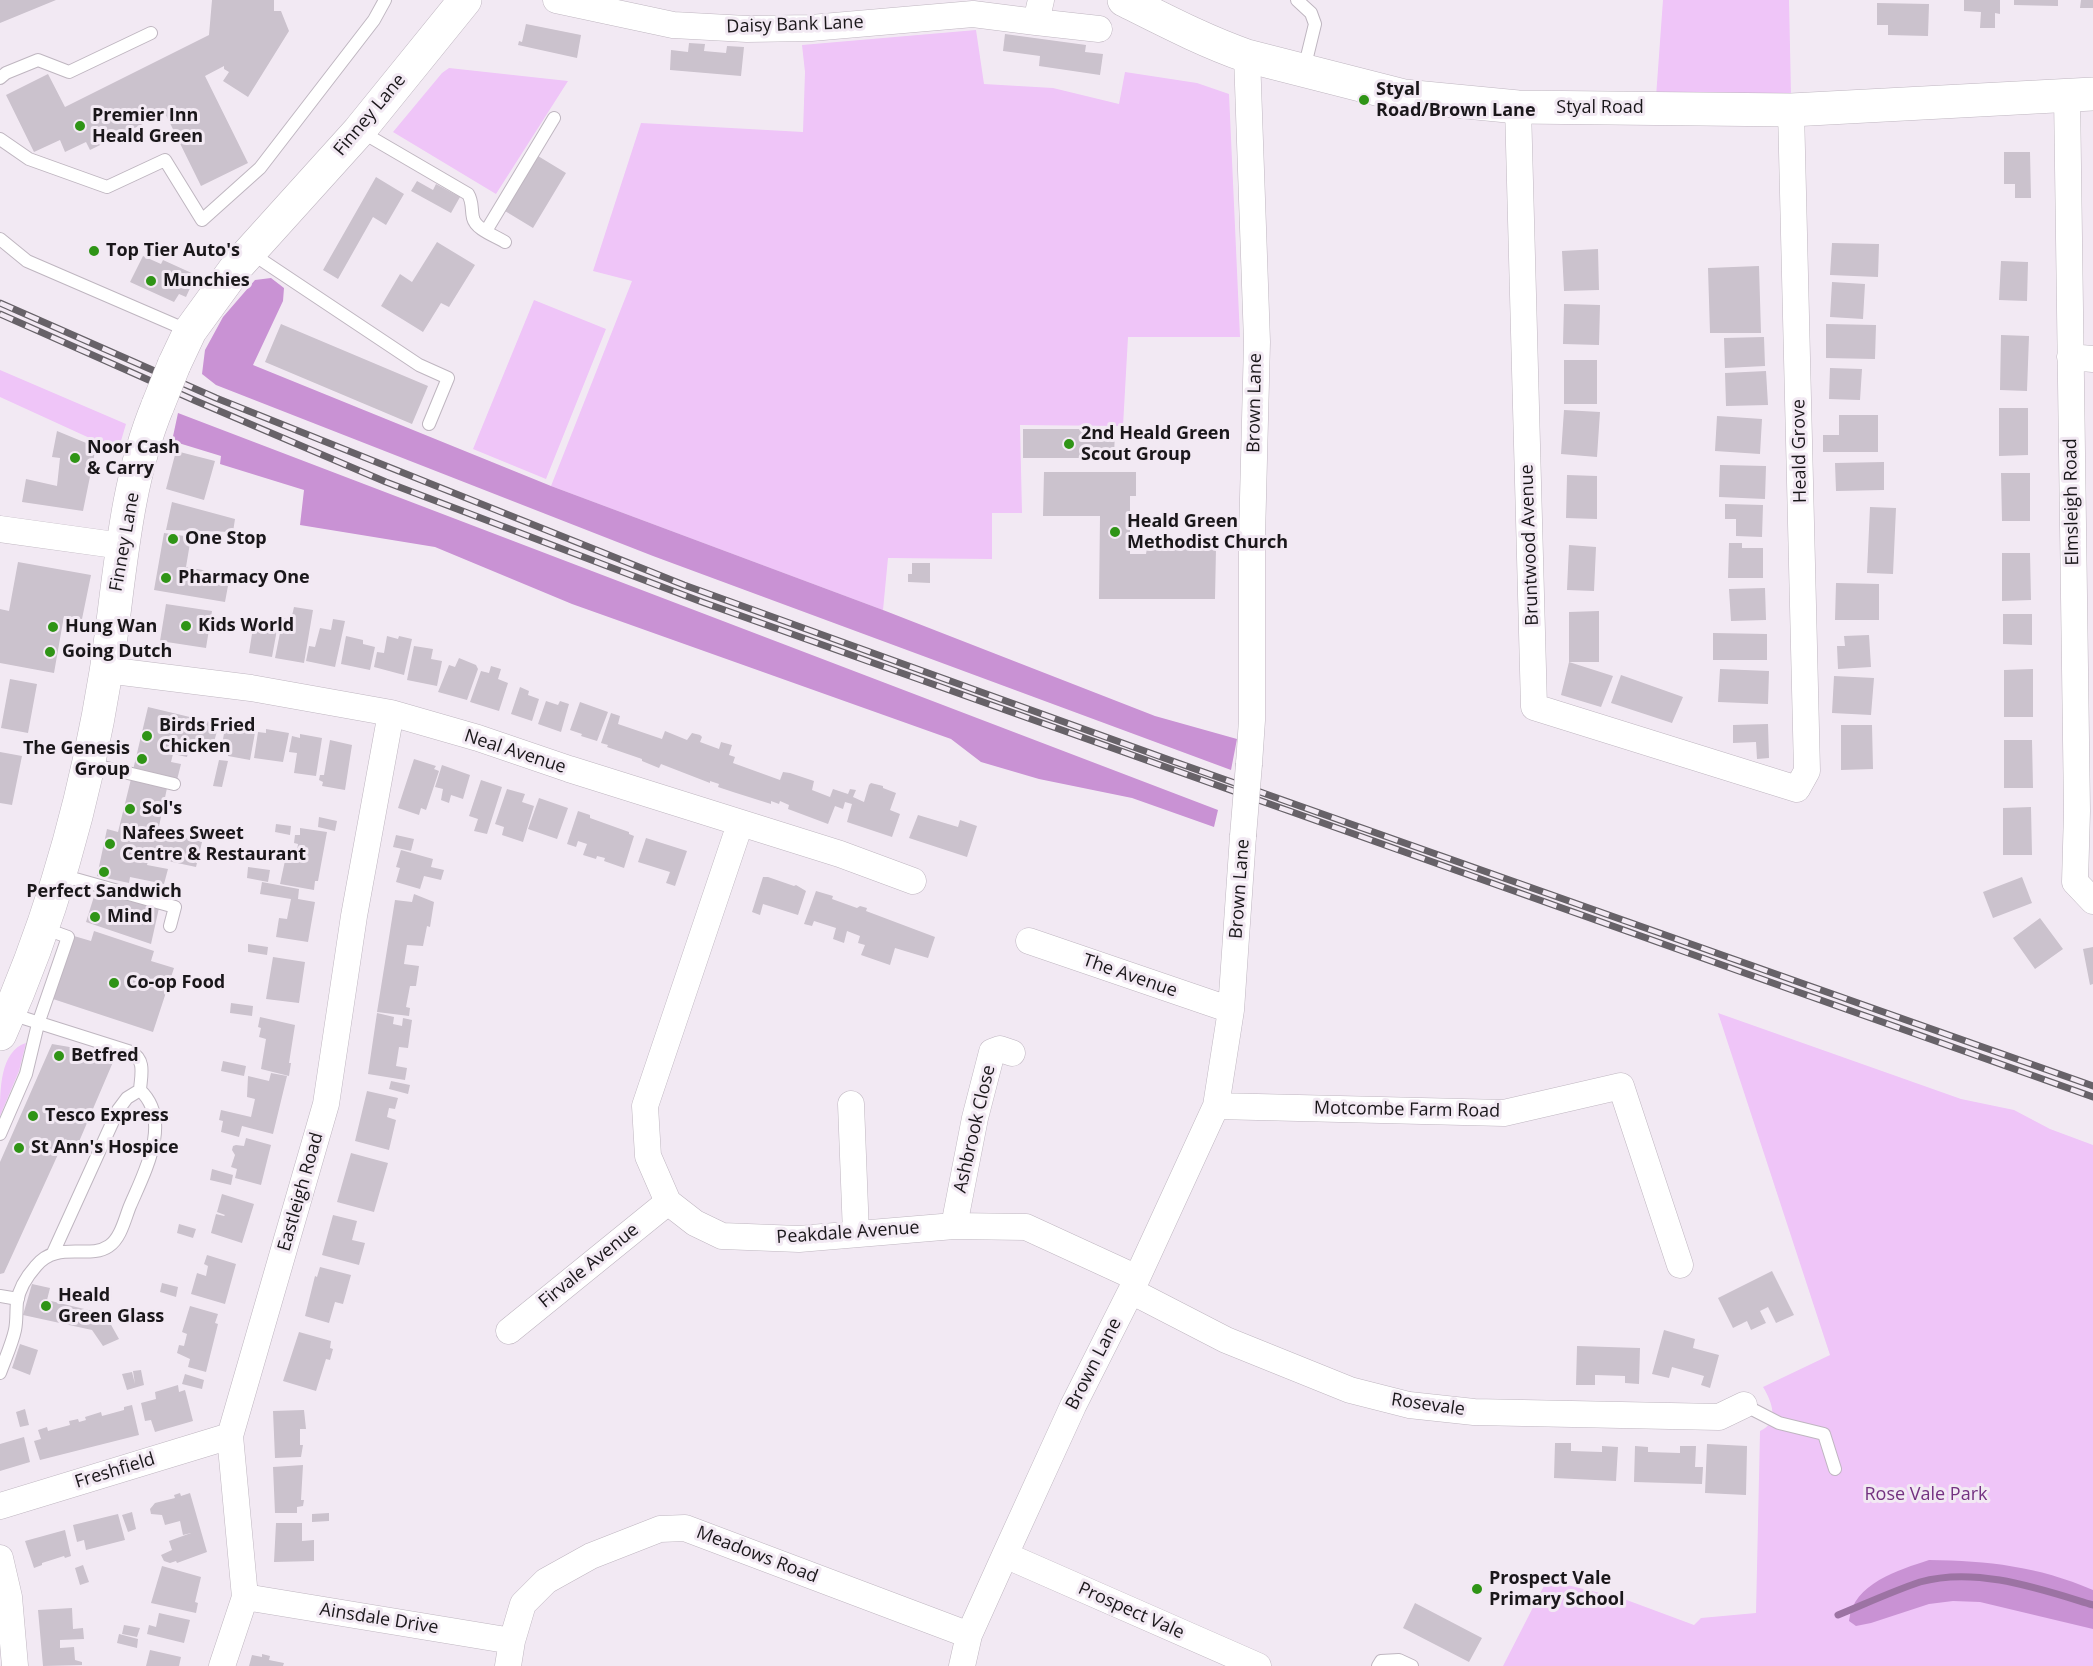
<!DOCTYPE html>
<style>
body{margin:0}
canvas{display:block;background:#f2e9f3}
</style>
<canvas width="2093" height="1666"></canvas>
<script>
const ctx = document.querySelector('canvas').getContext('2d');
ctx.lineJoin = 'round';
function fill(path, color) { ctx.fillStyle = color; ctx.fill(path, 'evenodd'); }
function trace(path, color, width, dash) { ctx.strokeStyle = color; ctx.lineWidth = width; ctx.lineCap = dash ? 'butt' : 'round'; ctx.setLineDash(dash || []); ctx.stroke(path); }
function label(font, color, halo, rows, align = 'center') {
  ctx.font = font + ' "Open Sans",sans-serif'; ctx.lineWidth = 6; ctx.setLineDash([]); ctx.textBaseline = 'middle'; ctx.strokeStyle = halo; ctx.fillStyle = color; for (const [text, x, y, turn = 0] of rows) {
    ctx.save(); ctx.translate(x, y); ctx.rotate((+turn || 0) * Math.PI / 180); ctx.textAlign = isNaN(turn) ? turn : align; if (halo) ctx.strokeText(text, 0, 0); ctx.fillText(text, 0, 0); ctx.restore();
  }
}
const green = new Path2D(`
 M1663,0h126l2,94 -135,3z
 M976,30l8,54 69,4 66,16 6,-32 72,11 32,11 11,243h-112l-5,89 -103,-1 2,88h-30v46l-104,-1 -5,52 -332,-124 81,-205 -39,-10 48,-148 162,9 2,-60 -3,-27z
 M449,68l119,13 -72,113 -103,-62 49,-59z
 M534,300l72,29 -60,150 -73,-30z
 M0,370l126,54 -8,27 -118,-54z
 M1718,1013l243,86 53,11 36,19 43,16v521h-590l44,-86 77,19 70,26 7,-7 55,-5 4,-182c20,-9 12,-29 3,-44l67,-32z
 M26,1043l-7,28 -19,45c0,-26 0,-65 26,-73z`);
const forest = new Path2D(`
 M271,278l13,10 -1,13 -30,64 298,121 332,124 272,106 82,23 -6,31 -578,-214 -437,-171 -14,-11 3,-24 18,-33 32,-37z
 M178,413l1040,397 -4,17 -82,-29 -93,-19 -58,-17 -30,-23 -379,-135 -137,-57 -135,-22 4,-35 -84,-26 1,-8 -49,-15z
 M1929,1560c60,1 108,6 164,30v39l-113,-27 -27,-1 -24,3 -58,19 -15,3 -7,-5c4,-38 50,-51 80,-61z`);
const stream = new Path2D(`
 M1838,1615c27,-11 55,-24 82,-33 56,-16 120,7 173,23`);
const building = new Path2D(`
 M0,0h56l-56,23z
 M212,0h62v11h7l8,20 -41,66 -25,-16 6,-9 -5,-3v-3l-19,10 43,87 -47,23 -36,-73 -75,37 -4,-8 -21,10 -5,-12 -26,12 -28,-57 42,-21 17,33 144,-72z
 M1964,0h36v14l-5,-1v15h-15l1,-16 -17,-1z
 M2014,0h44v6l-44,-1z
 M2081,0h12v8h-13z
 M1877,3l52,1 -1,32 -40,-1v-10h-11z
 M526,24l55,11 -4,23 -59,-13 1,-4 3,1z
 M1005,34l81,11 -1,7 18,2 -3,21 -61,-9 1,-10 -37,-5z
 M689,43l16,1 -1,7 22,2 1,-7 17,1 -3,29 -71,-6 1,-20 17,2z
 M2004,152h26l1,46h-16v-14h-11z
 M538,156l28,17 -33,55 -28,-17z
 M376,177l28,17 -18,31 -13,-8 -35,62 -15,-9z
 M417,181l16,9 3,-6 24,13 -9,16 -40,-22z
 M437,242l38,23 -26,42 -8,-4 -18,29 -42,-26 19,-32 12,8z
 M1832,243l47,1 -1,33 -48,-2z
 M1598,249l1,41 -35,1 -2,-40z
 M143,256l18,8 2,-4 33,15 -10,22 -7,-3 -5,8 -44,-20z
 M2001,261l27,1 -1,39 -28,-1z
 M1759,266l2,67h-51l-2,-65z
 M1832,282l33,2 -2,35 -33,-2z
 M1564,304l36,1 -1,40 -36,-1z
 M281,324l147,62 -16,38 -147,-62z
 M1826,324l50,1 -1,34 -49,-1z
 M2001,335l28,1 -2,55 -27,-1z
 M1764,337l1,29 -40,2 -1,-30z
 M1564,360h33v44h-33z
 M1830,368l32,1 -2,31 -31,-1z
 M1766,371l2,34 -42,1 -1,-33z
 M1999,408h29v47l-29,1z
 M1564,410l36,2 -3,45 -36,-3z
 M1839,415h39v37h-55v-17h16z
 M1717,416l45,3 -2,35 -45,-3z
 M1023,429h92l-1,29h-91z
 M57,431l39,16 -13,64 -61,-9 4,-23 31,7 3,-28 -8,-1z
 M176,451l39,10 -11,39 -38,-11z
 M1884,462v28l-48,1 -1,-28z
 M1720,465l46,1 -1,33 -46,-2z
 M1044,472h92v24h-6v58h16l1,-6h69l-1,51h-116l1,-83h-57z
 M2001,473h29v48h-28z
 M1567,475l30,1v43l-31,-1z
 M172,502l63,17 -2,13 -67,-2z
 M1725,504l38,1 -1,32 -26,-1v-17h-11z
 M1870,507l26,1 -3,66 -26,-1z
 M164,533l27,4 -5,30 44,8 -5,27 -71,-12z
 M1729,543h13v5h21v30h-35z
 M1569,545l27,2 -2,44 -27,-1z
 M2002,553h28l1,47 -29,1z
 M18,562l73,13 -9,44 -18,-3 -10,57 -54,-10v-54l9,2z
 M912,563h18v20l-22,-1v-8h4z
 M1836,583l43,1v36h-44z
 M1765,588l1,32 -35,1 -2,-32z
 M166,604l46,7 -6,37 -46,-7z
 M294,607l19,3 -9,53 -29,-5 8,-40 8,2z
 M1599,611v51h-30l44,14 -12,31 -40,-12 8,-33v-50z
 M2003,614h29v31l-29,-1z
 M333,619l12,2 -10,46 -29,-6 3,-15 6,1 5,-19 11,2z
 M254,621l24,3 -6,33 -23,-4z
 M1713,633l54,1v26h-54z
 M1869,635l2,32 -33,2 -1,-23h8l-1,-10z
 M346,636l17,4v4l12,3 -5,23 -29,-6z
 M387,636l11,3 1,-3 13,3 -8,36 -30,-8 3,-15 7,1z
 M414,646l19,3 -2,10 11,2 -5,25 -30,-6z
 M459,658l17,7 2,4 -11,31 -29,-8 11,-27 6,2z
 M491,666l10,3 -3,10 10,4 -9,28 -29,-9 11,-31 8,2z
 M1720,669l49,2 -1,33 -50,-2z
 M2033,669v48h-29v-47z
 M1621,675l62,22 -11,26 -61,-20z
 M1834,676l40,2 -3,37 -39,-2z
 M10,679l27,5 -9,49 -27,-5z
 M520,687l9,4 -1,4 11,4 -7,22 -21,-7z
 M546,701l12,4 2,-4 9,3 -8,28 -23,-8z
 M580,702l28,10 -11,29 -16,-5 1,-2 -12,-4z
 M148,707l71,17 -7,25 -22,-5 -3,13 -14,-3 -2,8 10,2 -4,16 -44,-10z
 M611,713l9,3 -2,8 44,15 3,-8 22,9 5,-7 8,2 2,2 -2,5 19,7 2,-7 11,3 -3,10 6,2 -2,6 47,17 3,-8 7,1 24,8 -2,9 18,7 3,-8 15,5 2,-5 6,1 -3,7 11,5 5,-17 2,-2 12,3v2l13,5 -6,17 10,4 -8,23 -45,-15 5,-18 -7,-2 -2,7 -8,-3 -7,18 -40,-15 1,-4 -9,-4 -1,3 -8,-3v3l-38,-12 -15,-5 1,-3 -9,-3v2l-49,-19 -2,4 -17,-7v-2l-35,-12 1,-2 -7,-2z
 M226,722l30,5 -6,33 -22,-4 1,-10 -7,-1z
 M1768,724l1,34 -12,1 -1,-17 -23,1v-18z
 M1841,725h31l1,44 -32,1z
 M266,729l23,4 -6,29 -29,-4 4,-26 8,1z
 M300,734l22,4 -6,38 -22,-3 3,-20 -8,-1 3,-16 8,2z
 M330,740l22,5 -7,45 -23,-4 1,-4 -4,-2 1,-5h4z
 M2004,740h28l1,48h-29z
 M0,752l22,4 -10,49 -12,-2z
 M414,759l22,7 -2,3 5,2 -13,39 -5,-2 -2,7 -21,-7z
 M219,760l9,1 -6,26 -9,-1z
 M442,765l28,10 -7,24 -12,-4 -2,8 -8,-3 2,-11 -8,-2z
 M131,779l36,9 -9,43 44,11 -6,25 -47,-10 -2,8 21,4 -4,15 -34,-7 -1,6 -32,-7 10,-47 11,3z
 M481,780l21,7 -15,47 -13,-3 4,-12 -9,-3z
 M507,789l18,5 -3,8 12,4 -11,36 -21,-7 2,-8 -9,-3z
 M539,798l29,10 -11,31 -29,-10z
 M2031,807l1,48h-29v-47z
 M578,811l12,4v3l39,14v2l5,2 -10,32 -20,-7 1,-3 -8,-2 -1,3 -13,-4 4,-11 -9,-3 -2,6 -9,-3z
 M918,815l40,12 2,-7 17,6 -10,31 -58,-19z
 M319,817l18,4 -2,10 -17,-4z
 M276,824l15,2 -1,9 -15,-3z
 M300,828l27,4 -9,49h-3l-1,9 -34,-6 6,-28 10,1 2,-13 -4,-1 1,-8h5z
 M396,835l18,4 -3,12 -18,-4z
 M646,838l41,13 -12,35 -9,-3 4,-11 -32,-10z
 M401,850l32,9 -2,8 13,3 -3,10 -17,-4 -4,13 -24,-7 4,-14 -4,-1z
 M248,867l22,3 -2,12 -21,-4z
 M763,877h5l26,9 2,-1 10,6 -8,24 -35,-11 -3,11 -8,-3z
 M2022,877l10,26 -39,15 -10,-26z
 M262,882l37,7 -1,10 17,3 -7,40 -32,-5 3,-19 8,1 4,-20 -31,-5z
 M96,890l63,18 -8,36 -65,-22z
 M816,891l17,5 -1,3 25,9 3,-2 7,2 -1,3 69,26 -7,21 -33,-10 -5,17 -29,-10 4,-10 -7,-2 2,-7 -13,-5 -3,12 -11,-4 3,-11 -22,-7 -2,5 -8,-2z
 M414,894l20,8 -4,25 -3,-1 -4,20 -16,-1 -3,19 15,2 -3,20h-6l-4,21 4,1 -1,8 -32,-4 18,-112 17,2z
 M2040,918l23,31 -28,20 -22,-31z
 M94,931l60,20 -3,10 23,7 -21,64 -100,-33 21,-63 17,5z
 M248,944l20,3 -1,8 -19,-3z
 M2093,947v37l-3,1 -7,-36z
 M273,957l32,5 -6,41 -33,-4z
 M231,1003l22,3 -1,10 -22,-3z
 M377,1013l17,4 -1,7 9,2 1,-8 9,2 -4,28 -9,-1 -3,19 11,2 -2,12 -37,-6z
 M260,1017l35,8 -6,38h2l-2,13 -28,-7 5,-30 -7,-2 2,-9 -3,-1z
 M52,1044l64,11 -38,89 -13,-5 -61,134 -4,1v-112z
 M223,1061l23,5 -2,10 -23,-5z
 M271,1073l16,3 -14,58 -31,-8 -3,11 -18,-5 2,-11 -4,-1 2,-10 30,7 4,-18 -8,-2 1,-21 21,5z
 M391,1081l19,4 -2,9 -19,-5z
 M367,1091l31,7 -3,11 -6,-1 -2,9 9,3 -7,30 -34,-9z
 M246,1138l25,7 -10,40 -26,-7 2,-9 -6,-2 4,-12 -3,-5 1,-4 3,-1 8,1z
 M351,1153l37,10 -14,49 -37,-10z
 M212,1169l21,6 -2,10 -21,-5z
 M222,1194l32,10 -12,39 -31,-10 5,-19 8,2 1,-1 -8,-3z
 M333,1215l24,6 -5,19 13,3 -6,22 -37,-10z
 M179,1224l17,5 -3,9 -16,-5z
 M207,1255l29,9 -11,40 -34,-10 6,-21 9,3 2,-10 -4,-2z
 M320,1267l31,8 -8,29 -8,-2 -6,21 -24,-7 10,-40 2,1z
 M1772,1271l22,44 -18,8 -8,-16 -8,4 6,12 -15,7 -4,-9 -14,7 -15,-30z
 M162,1283l16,4 -2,10 -16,-5z
 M32,1284l18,4 -3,12 58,14 14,25 -16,7 -11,-16 -69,-15z
 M190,1306l28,8 -3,9 3,1 -12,48 -18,-5 2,-8 -13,-6 2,-8 5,1 3,-12 -5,-2z
 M1664,1330l31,9 -2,9 26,7 -9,33 -9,-3 3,-9 -32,-9 -3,11 -17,-4z
 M299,1332l32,9 -1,7 3,1 -3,11 -4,-1 -10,32 -33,-10z
 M20,1344l18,6 -8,25 -18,-7z
 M1577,1346l63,2 -1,36 -14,-1v-7l-30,-1v10h-19z
 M141,1370l3,15 -17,5 -5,-16 10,-2 3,12 -2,-13z
 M185,1374l19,6 -2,9 -20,-5z
 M178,1385l1,7 6,-2 8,31 -38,11 -4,-12 -6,1 -4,-18 15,-4 -1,-7z
 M132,1405l7,30 -99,25 -6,-19 7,-2 -3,-9 9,-3 1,4 22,-6 -1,-4 9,-2 1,3 7,-2 -1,-3 16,-5 1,4 22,-6v-3z
 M25,1409l4,16 -9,2 -4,-15z
 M304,1410l2,19h-6v16h3l-2,12 -26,1 -2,-47z
 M24,1437l6,25 -30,9v-27z
 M1555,1443h16v8l31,1v-6l16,1 -2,34 -62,-3z
 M1707,1444l40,2 -1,49 -41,-2z
 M1635,1446l13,1v5l32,1v-7h16l-1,21h8l-1,17 -68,-2z
 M303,1465l-2,35h3l-1,6 -6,1v6h-22l-2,-46z
 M180,1493l1,3 9,-3 17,59 -30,11 -1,-2 -6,2 -6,-2 -3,-6 11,-5 -3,-9 22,-8 -8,2 -3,-14 -15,4 -3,-10 -11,-1 -1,-5 5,-6 20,-5 -1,-3z
 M132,1512l4,17 -8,3 -6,-17z
 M329,1513v8l-17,1v-8z
 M118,1514l7,26 -39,10 -2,-10 -7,2 -4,-17z
 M276,1523h26v18l12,-1v21l-40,1z
 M65,1530l6,26 -6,2 -1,-2 -22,7v2l-8,3 -9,-27z
 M83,1565l6,17 -9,3 -5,-17z
 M162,1566l39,11 -6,25 3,1 -2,10 -45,-10z
 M1415,1603l67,35 -13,24 -66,-34z
 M72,1608l1,21 10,-1 1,11 -24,1v8l14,-1 1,13 7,2v3l-39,1 -5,-56z
 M159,1613l31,7 -6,23 -37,-9 2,-9 7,2z
 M124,1625l16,3 -3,9 -15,-3z
 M119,1634l19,5 -1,9 -20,-5z
 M150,1650l31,7 -2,9h-33z
 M262,1654l8,2 -1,4 15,3 -1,3h-34l3,-11 10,2z`);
const lane = new Path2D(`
 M1297,0l14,13 4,11 -11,45
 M0,78l6,-5 32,-13 31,12 82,-39
 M360,131l108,63c5,8 3,15 5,24 3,12 23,18 32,24
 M0,139l29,20 78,28 58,-27 37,60 58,-52 114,-148 11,-20
 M486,231l68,-113
 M0,239l27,22 162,70
 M251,253l168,112 29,13 -19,46
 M90,764l84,20
 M61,875l114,32 -5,19
 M11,1014l120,38c15,8 10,23 9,38
 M0,1134l26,-60 12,-50 30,-87 -25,-9
 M0,1296l18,3
 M0,1373c5,-14 12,-29 15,-43 2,-9 1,-19 2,-28 2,-13 11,-27 19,-36 21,-26 53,-6 73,-20 12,-8 16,-28 21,-40 14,-33 43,-85 10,-116l-13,8 -9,12 -65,143
 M1744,1405l35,18 45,11 11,35
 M1378,1666l3,-5 18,-1 13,6`);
const street = new Path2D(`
 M556,0l117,25 74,4 64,-1 162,-14 63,8
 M1041,0l-5,22 63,7
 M1247,56l10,286 -5,195v183l-3,44
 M2067,95l10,716 -2,71 18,19
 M1518,107l16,600 263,82 10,-18 -16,-661
 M2070,357l23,2
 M0,529l122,17
 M106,670l145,18 140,25 87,25 91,31 271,85 73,27
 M740,824l-95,282 3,50 20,46 27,21 27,13 77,3 155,-13 72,1 111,51
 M1029,941l202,69
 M851,1104l5,130
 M1216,1106l288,7 117,-27 59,179
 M954,1226l21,-108 17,-66 8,-3 12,4
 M1131,1291l95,49 124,50 59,15 65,7 245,5 25,-12
 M509,1331l159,-129
 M0,1506l230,-70
 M1005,1555l253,111
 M0,1558l9,39 6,69
 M245,1597l267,44
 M222,1666l23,-69 -15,-161 96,-332 28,-188 37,-203
 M508,1666l4,-25 11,-37 23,-23 45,-25 69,-27 25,-1 284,107
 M962,1666l7,-31 36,-80 68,-149 58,-115 85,-185 15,-96 12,-174`);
const secondary = new Path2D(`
 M1124,0c40,20 80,41 123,56l157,40 114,11 273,3 302,-16
 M174,365l16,-34 48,-66 121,-134 106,-131
 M0,1034c52,-115 86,-238 106,-362 14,-89 17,-183 52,-267`);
const rail = new Path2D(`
 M0,303l216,95 468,187 494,178 915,323
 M0,314l196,87 190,81 316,120 1391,495`);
const streetBridge = new Path2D(`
 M1243,836l6,-72`);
const secondaryBridge = new Path2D(`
 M158,405l16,-40`);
const markers = [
 [1364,100,6,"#2f9416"],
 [80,126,6,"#2f9416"],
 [94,251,6,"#2f9416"],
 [151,281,6,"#2f9416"],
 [1069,444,6,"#2f9416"],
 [75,458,6,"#2f9416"],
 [1115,532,6,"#2f9416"],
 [173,539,6,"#2f9416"],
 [166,578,6,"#2f9416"],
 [186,626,6,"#2f9416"],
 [53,627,6,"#2f9416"],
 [50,652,6,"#2f9416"],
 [147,736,6,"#2f9416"],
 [142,759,6,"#2f9416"],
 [130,809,6,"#2f9416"],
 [110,844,6,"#2f9416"],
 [104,872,6,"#2f9416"],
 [95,917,6,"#2f9416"],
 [114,983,6,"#2f9416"],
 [59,1056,6,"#2f9416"],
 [33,1116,6,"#2f9416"],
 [19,1148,6,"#2f9416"],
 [46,1306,6,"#2f9416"],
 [1477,1589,6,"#2f9416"]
];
const streetNames = [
 ["Daisy Bank Lane",795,25,-2],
 ["Styal Road",1600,108],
 ["Finney Lane",370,115,-50],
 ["Brown Lane",1255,403,-89],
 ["Heald Grove",1800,451,-91],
 ["Elmsleigh Road",2072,502,-91],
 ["Finney Lane",125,542,-80],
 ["Bruntwood Avenue",1530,545,-92],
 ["Neal Avenue",515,752,18],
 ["Brown Lane",1240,889,-86],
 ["The Avenue",1130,976,19],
 ["Motcombe Farm Road",1407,1110,1],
 ["Ashbrook Close",975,1129,-77],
 ["Eastleigh Road",301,1192,-74],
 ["Peakdale Avenue",848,1233,-4],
 ["Firvale Avenue",589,1266,-39],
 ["Brown Lane",1094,1364,-63],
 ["Rosevale",1428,1405,8],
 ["Freshfield",115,1471,-17],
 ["Meadows Road",757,1555,21],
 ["Prospect Vale",1131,1611,24],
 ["Ainsdale Drive",379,1619,9]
];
const poiNames = [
 ["Styal",1376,90],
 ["Road/Brown Lane",1376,111],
 ["Premier Inn",92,116],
 ["Heald Green",92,137],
 ["Top Tier Auto's",106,251],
 ["Munchies",163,281],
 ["2nd Heald Green",1081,434],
 ["Scout Group",1081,455],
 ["Noor Cash",87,448],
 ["& Carry",87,469],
 ["Heald Green",1127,522],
 ["Methodist Church",1127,543],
 ["One Stop",185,539],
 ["Pharmacy One",178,578],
 ["Kids World",198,626],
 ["Hung Wan",65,627],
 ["Going Dutch",62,652],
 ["Birds Fried",159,726],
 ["Chicken",159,747],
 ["The Genesis",130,749,"right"],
 ["Group",130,770,"right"],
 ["Sol's",142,809],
 ["Nafees Sweet",122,834],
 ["Centre & Restaurant",122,855],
 ["Perfect Sandwich",104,892,"center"],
 ["Mind",107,917],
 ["Co-op Food",126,983],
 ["Betfred",71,1056],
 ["Tesco Express",45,1116],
 ["St Ann's Hospice",31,1148],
 ["Heald",58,1296],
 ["Green Glass",58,1317],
 ["Prospect Vale",1489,1579],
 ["Primary School",1489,1600]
];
const parkNames = [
 ["Rose Vale Park",1926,1495]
];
fill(green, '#efc5f8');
fill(forest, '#c992d4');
trace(stream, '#9c73a3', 7);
fill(building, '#cbc2cd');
trace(lane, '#bfb6c0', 14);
trace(street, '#bfb6c0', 27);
trace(secondary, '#bfb6c0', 34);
trace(lane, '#fff', 12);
trace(street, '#fff', 26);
trace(secondary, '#fff', 33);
trace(rail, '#676268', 7);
trace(rail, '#f2e9f3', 4.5, [14]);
trace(streetBridge, '#bfb6c0', 27, []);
trace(secondaryBridge, '#bfb6c0', 34, []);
trace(streetBridge, '#fff', 26);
trace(secondaryBridge, '#fff', 33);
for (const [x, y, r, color] of markers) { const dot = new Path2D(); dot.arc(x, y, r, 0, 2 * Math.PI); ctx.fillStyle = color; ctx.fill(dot); trace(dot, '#f2e9f3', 2); }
label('18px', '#1a171a', '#f2e9f3', streetNames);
label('bold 18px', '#1a171a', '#f2e9f3', poiNames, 'left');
label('18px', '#733180', '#f2e9f3', parkNames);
</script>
